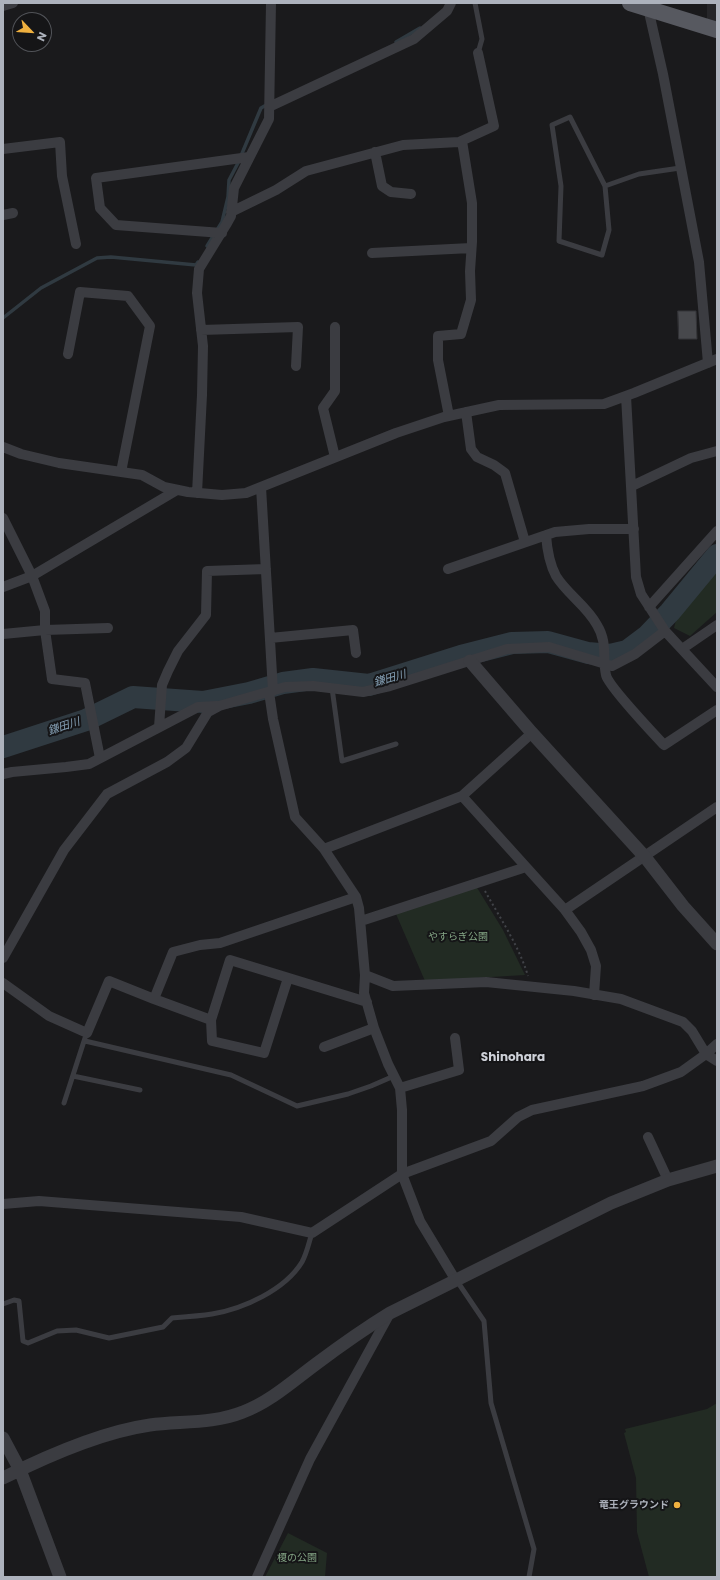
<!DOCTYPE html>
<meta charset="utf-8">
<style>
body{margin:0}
#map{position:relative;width:720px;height:1580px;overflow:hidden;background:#1a1a1c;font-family:Poppins,sans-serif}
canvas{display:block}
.frame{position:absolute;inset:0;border:4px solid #adb2bc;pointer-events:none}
.north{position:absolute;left:12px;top:12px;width:40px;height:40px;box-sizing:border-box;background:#151517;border:1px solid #525459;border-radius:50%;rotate:115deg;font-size:11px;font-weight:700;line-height:16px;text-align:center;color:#adb2bc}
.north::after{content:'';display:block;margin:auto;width:14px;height:18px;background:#efb03f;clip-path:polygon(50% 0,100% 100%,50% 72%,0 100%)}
</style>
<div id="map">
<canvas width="720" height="1580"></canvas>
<div class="frame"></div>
<div class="north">N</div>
</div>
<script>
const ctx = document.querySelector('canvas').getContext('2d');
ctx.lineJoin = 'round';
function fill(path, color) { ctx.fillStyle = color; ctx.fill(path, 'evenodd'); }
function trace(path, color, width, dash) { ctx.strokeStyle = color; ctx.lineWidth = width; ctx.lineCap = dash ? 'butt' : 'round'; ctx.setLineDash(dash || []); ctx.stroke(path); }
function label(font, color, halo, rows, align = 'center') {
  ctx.font = font + ' Poppins,"Noto Sans JP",sans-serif'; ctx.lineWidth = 4; ctx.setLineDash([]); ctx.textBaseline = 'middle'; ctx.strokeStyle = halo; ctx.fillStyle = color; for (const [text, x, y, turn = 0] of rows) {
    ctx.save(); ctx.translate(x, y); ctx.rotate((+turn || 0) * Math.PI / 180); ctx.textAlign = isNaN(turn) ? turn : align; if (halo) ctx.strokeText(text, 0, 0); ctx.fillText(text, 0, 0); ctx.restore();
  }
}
const built = new Path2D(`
 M707,3h10v23l-10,-3z`);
const green = new Path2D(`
 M717,570v42l-27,24 -16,-8 4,-16 27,-31z
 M476,886l27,44 22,45 -100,6 -29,-67z
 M717,1403v174h-68l-12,-45 -1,-54 -12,-45 2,-1 -1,-3 82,-20z
 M288,1533l39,20 -2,24h-60z`);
const stream = new Path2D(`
 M396,42l24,-14
 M207,246l15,-24 6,-25 1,-17 9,-17 23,-55 7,-4
 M3,318l38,-30 56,-30 14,-1 85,8 2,-3`);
const river = new Path2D(`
 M3,747l83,-27 47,-23 70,5 46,-9 34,-10 30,-4 56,6 92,-29 51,-13 36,-1 40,11 22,2 17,-4 20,-15 23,-24 47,-57`);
const building = new Path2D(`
 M678,311h18l1,28h-18z`);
const path = new Path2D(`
 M485,891c15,27 34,55 43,85`);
const service = new Path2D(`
 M475,3l7,36 -4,14
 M605,186l4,44 -7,25 -43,-14 2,-55 -9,-61 18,-8 35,69 34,-12 41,-6
 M332,688l10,73 54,-17
 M85,1041l146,34 66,31 51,-12 23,-8 23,-10
 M73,1076l67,14
 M64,1103l21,-65
 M457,1281l27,40 7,82 43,146 -5,28
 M3,1304l11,-4 5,1 4,40 5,2 29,-12 19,-1 33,8 54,-11 9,-9c13,-1 27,-2 40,-4 31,-5 73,-24 90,-52 5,-9 7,-20 10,-29`);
const minor = new Path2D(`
 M3,6l10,-3
 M648,8l15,66 36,188 9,101
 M269,107l145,-68 33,-28 4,-8
 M3,149l57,-7 2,34 14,68
 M375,152l7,34 9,6 20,2
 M231,212l45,-22 30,-19 97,-26 56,-3 35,-16 -16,-73
 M3,215l10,-2
 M222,233l-106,-8 -16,-17 -4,-30 153,-21
 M372,253l99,-5
 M335,327v64l-12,17 12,49
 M201,330l97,-3 -2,39
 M68,354l12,-62 48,4 22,30 -29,146
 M626,396l10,181 5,17 24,37 52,56
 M466,412l5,37 6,8 17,8 11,8 20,69
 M449,416l-11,-56v-24l23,-2 10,-34 -1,-29 2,-29v-39l-10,-62
 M3,447l18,7 38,9 83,12 22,12 24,5 34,3 24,-2 150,-60 48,-16 55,-12 105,-1 30,-11 83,-34
 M632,486l59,-28 26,-7
 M261,487l12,204
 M197,493l5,-98 1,-49 -6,-53 2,-24 27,-44 5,-9 3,-28 35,-69 2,-116
 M3,518l29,58 145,-86
 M546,535c1,14 3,28 10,41 11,18 31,30 41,49 11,18 5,32 9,50 2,11 48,59 58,70l53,-35
 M448,569l107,-37 34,-3h45
 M3,587l29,-11 13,35v19l7,49 33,4 15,75
 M649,607l68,-76
 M3,634l42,-4 63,-2
 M270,638l83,-8 3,23
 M682,649l35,-24
 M269,692l4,27 22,98 29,32 32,48 3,11 6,67 28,11 93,-4 88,9 47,8 62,23 9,9 14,23 11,7
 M159,727l3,-42 6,-14 10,-20 28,-36 1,-44 59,-2
 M3,774l9,-2 54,-5 23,-3 109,-57 19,-1
 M462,796l103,114 16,22 10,18 5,16 -2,29
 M324,849l138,-53 70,-63
 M565,910l152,-103
 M361,921l165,-54
 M3,958l61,-108 43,-56 60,-32 19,-14 22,-36 11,-6 66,-19 28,-1 50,6 27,-6 117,-37 42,-2 63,19 23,-12 30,-23
 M365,975l-1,18 10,35 14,36 12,24 2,22v64l18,47 35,58
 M3,983l46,33 38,17 22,-52 45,18 19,-47 27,-7 20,-2 136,-46
 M154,999l57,21 19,-60 137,42
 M211,1020l1,21 52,12 24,-75
 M324,1047l50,-19
 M400,1088l59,-18 -4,-32
 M648,1137l20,43
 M3,1204l36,-3 202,16 71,16 90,-59 89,-33 27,-24 14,-7 111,-24 38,-14 25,-18 11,-10
 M257,1577l53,-118 80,-146`);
const tertiary = new Path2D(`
 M470,661l62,72 113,124 38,49 34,38
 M3,1438l17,32 40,107
 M3,1478c44,-22 98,-46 147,-53 31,-4 63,-1 93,-13 27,-10 50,-31 73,-48 24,-18 48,-35 74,-51l221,-110 57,-23 49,-14`);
const primary = new Path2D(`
 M630,3l87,27`);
const markers = [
 [677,1505,4,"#efb03f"]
];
const parkNames = [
 ["やすらぎ公園",458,937],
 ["榎の公園",297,1558]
];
const poiNames = [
 ["竜王グラウンド",669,1505]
];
const waterNames = [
 ["鎌田川",390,679,-16],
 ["鎌田川",64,727,-18]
];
const quarterNames = [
 ["Shinohara",513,1058]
];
fill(built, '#262629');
fill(green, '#222b23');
trace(stream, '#303a41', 3.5);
trace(river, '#303a41', 22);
fill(building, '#47484c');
trace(building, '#343438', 1);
trace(path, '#414348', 2, [2, 3]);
trace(service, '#3b3c41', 5);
trace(minor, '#3b3c41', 10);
trace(tertiary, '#3b3c41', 13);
trace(primary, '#575960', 16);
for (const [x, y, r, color] of markers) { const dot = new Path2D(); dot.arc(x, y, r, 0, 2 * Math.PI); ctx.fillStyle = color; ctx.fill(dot); trace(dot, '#151517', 1.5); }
label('10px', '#85a686', '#151517', parkNames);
label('bold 10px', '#adb2bc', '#151517', poiNames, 'right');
label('italic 11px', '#85a0b5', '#151517', waterNames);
label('bold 12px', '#ced1d8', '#151517', quarterNames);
</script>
